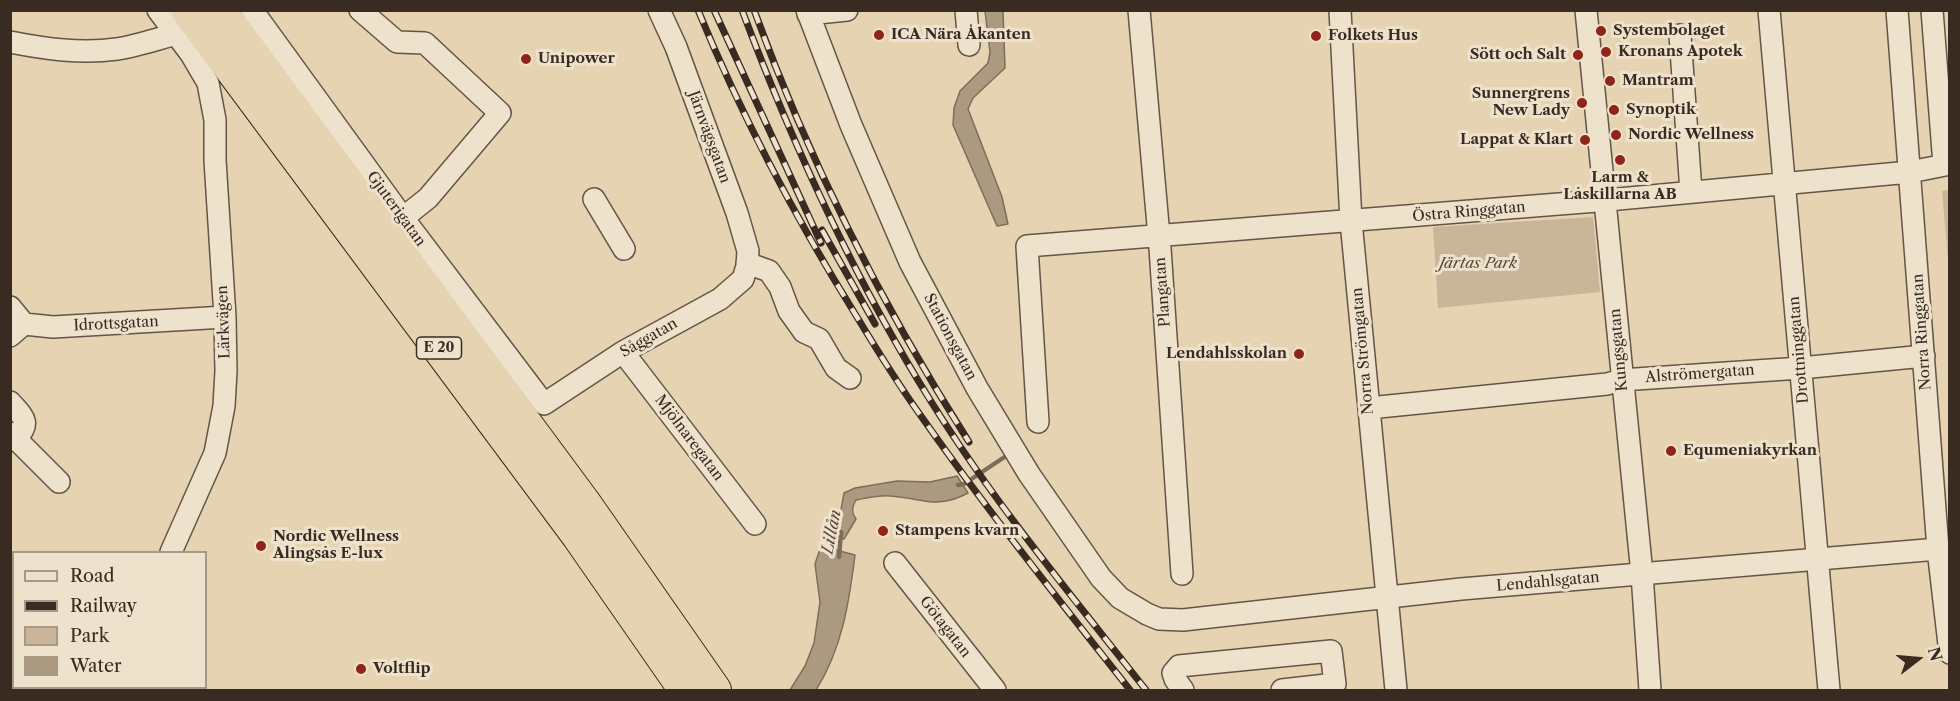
<!DOCTYPE html>
<meta charset="utf-8">
<style>
body{margin:0}
#map{position:relative;width:1960px;height:701px;overflow:hidden;background:#e6d3b1;font-family:"Libre Caslon Text",serif}
canvas{display:block}
.frame{position:absolute;inset:0;border:12px solid #392b22;pointer-events:none}
.legend{position:absolute;left:12px;top:551px;width:195px;height:138px;box-sizing:border-box;background:#efe2cc;border:2px solid #a69988;margin:0;padding:8px 10px;list-style:none;font-size:18px;color:#392b22}
.legend li{display:flex;align-items:center;gap:12px;height:30px}
.legend b{width:30px;border:2px solid #a69988}
.north{position:absolute;left:1888px;top:629px;width:60px;height:60px;-webkit-text-stroke:4px #efe2cc;paint-order:stroke;rotate:74deg;font-size:16px;font-weight:700;line-height:24px;text-align:center;color:#392b22}
.north::after{content:'';display:block;margin:auto;width:21px;height:27px;background:#392b22;clip-path:polygon(50% 0,100% 100%,50% 72%,0 100%)}
</style>
<div id="map">
<canvas width="1960" height="701"></canvas>
<div class="frame"></div>
<ul class="legend">
<li><b style="height:8px;background:#efe2cc"></b>Road</li>
<li><b style="height:8px;background:#392b22"></b>Railway</li>
<li><b style="height:16px;background:#c9b699"></b>Park</li>
<li><b style="height:16px;background:#ab9a80"></b>Water</li>
</ul>
<div class="north">N</div>
</div>
<script>
const ctx = document.querySelector('canvas').getContext('2d');
ctx.lineJoin = 'round';
function fill(path, color) { ctx.fillStyle = color; ctx.fill(path, 'evenodd'); }
function trace(path, color, width, dash) { ctx.strokeStyle = color; ctx.lineWidth = width; ctx.lineCap = dash ? 'butt' : 'round'; ctx.setLineDash(dash || []); ctx.stroke(path); }
function label(font, color, halo, rows, align = 'center') {
  ctx.font = font + ' "Libre Caslon Text",serif'; ctx.lineWidth = 6; ctx.setLineDash([]); ctx.textBaseline = 'middle'; ctx.strokeStyle = halo; ctx.fillStyle = color; for (const [text, x, y, turn = 0] of rows) {
    ctx.save(); ctx.translate(x, y); ctx.rotate((+turn || 0) * Math.PI / 180); ctx.textAlign = isNaN(turn) ? turn : align; if (halo) ctx.strokeText(text, 0, 0); ctx.fillText(text, 0, 0); ctx.restore();
  }
}
const green = new Path2D(`
 M1949,190h1l-1,82 -7,-81z
 M1593,217l7,75 -162,16 -5,-81z`);
const water = new Path2D(`
 M985,11h18l2,57 -32,30 -5,11 34,88 6,27 -11,2 -44,-101 1,-17 6,-17 28,-28 2,-11z
 M957,476l11,17c-32,17 -45,5 -78,3 -11,-1 -23,2 -34,4 -4,7 -5,12 0,19l-12,20 -8,-2 8,-44 11,-5 42,-7 33,1z
 M821,546l34,9c-6,48 -13,94 -39,135h-26l15,-24 9,-23 6,-41 -5,-38z`);
const stream = new Path2D(`
 M958,485l6,-1 42,-28
 M839,557l2,-25`);
const minor = new Path2D(`
 M158,10l33,44 17,29 7,37v40l10,157 1,54 -2,35 -9,47 -44,99
 M252,10l151,208 141,186 79,-52 97,-53 23,-20 4,-13 1,-15 -11,-38 -61,-166 -17,-37
 M360,10l37,32 28,1 75,70 -72,85 -25,20
 M807,10l44,115 59,137 67,126 52,86 72,104 19,20 27,16 12,5 24,1 278,-31 477,-40
 M966,10l3,35
 M1139,10l21,238 22,326
 M1340,10l11,211 45,469
 M1586,10l56,564 8,116
 M1769,10l60,680
 M1897,10l41,539 12,104
 M1932,10l12,155
 M808,14l39,-4
 M1680,35l11,157
 M10,42c36,7 71,12 107,7 20,-3 40,-10 59,-15
 M594,199l30,50
 M747,263l22,8 11,16 9,24 15,21 15,7 17,29 14,10
 M10,307l14,17
 M10,336l14,-12 29,3 172,-10
 M623,352l132,172
 M10,402c13,15 22,20 6,37
 M1369,408l238,-24 14,-4 180,-12 123,-12
 M1038,422l-11,-176 570,-45 313,-29 40,-8
 M10,433l49,49
 M895,563l100,127
 M10,595l4,3
 M83,688l1,2
 M123,690l1,-2
 M1183,690l-8,-11 -2,-6 6,-7 152,-15 4,33 -53,6`);
const highway = new Path2D(`
 M187,10l391,526 107,154
 M220,10l364,492 131,188`);
const rail = new Path2D(`
 M698,10c44,107 98,209 159,307 20,33 41,67 64,99 66,94 138,184 209,274
 M714,10l107,233
 M742,10c51,136 113,270 190,393 63,101 140,193 214,287
 M754,10c55,151 129,297 215,432
 M822,230l53,94`);
const markers = [
 [1601,31,6,"#8f2418"],
 [879,35,6,"#8f2418"],
 [1316,36,6,"#8f2418"],
 [1606,52,6,"#8f2418"],
 [1578,55,6,"#8f2418"],
 [526,59,6,"#8f2418"],
 [1610,81,6,"#8f2418"],
 [1582,103,6,"#8f2418"],
 [1614,110,6,"#8f2418"],
 [1616,135,6,"#8f2418"],
 [1585,140,6,"#8f2418"],
 [1620,160,6,"#8f2418"],
 [1299,354,6,"#8f2418"],
 [1671,451,6,"#8f2418"],
 [883,531,6,"#8f2418"],
 [261,546,6,"#8f2418"],
 [361,669,6,"#8f2418"]
];
const shields = [
 [439,348,45]
];
const shieldNames = [
 ["E 20",439,348]
];
const poiNames = [
 ["Systembolaget",1613,31],
 ["ICA Nära Åkanten",891,35],
 ["Folkets Hus",1328,36],
 ["Kronans Apotek",1618,52],
 ["Sött och Salt",1566,55,"right"],
 ["Unipower",538,59],
 ["Mantram",1622,81],
 ["Sunnergrens",1570,94,"right"],
 ["New Lady",1570,111,"right"],
 ["Synoptik",1626,110],
 ["Nordic Wellness",1628,135],
 ["Lappat & Klart",1573,140,"right"],
 ["Larm &",1620,178,"center"],
 ["Låskillarna AB",1620,195,"center"],
 ["Lendahlsskolan",1287,354,"right"],
 ["Equmeniakyrkan",1683,451],
 ["Stampens kvarn",895,531],
 ["Nordic Wellness",273,537],
 ["Alingsås E-lux",273,554],
 ["Voltflip",373,669]
];
const streetNames = [
 ["Järnvägsgatan",709,137,70],
 ["Gjuterigatan",396,209,54],
 ["Östra Ringgatan",1469,212,-5],
 ["Plangatan",1163,292,-94],
 ["Lärkvägen",224,322,-92],
 ["Idrottsgatan",116,324,-3],
 ["Norra Ringgatan",1922,332,-94],
 ["Stationsgatan",950,337,62],
 ["Såggatan",649,338,-30],
 ["Kungsgatan",1619,350,-95],
 ["Drottninggatan",1799,350,-95],
 ["Norra Strömgatan",1363,351,-95],
 ["Alströmergatan",1700,374,-4],
 ["Mjölnaregatan",689,438,53],
 ["Lendahlsgatan",1548,582,-5],
 ["Götagatan",945,627,52]
];
const parkNames = [
 ["Järtas Park",1478,264]
];
const waterNames = [
 ["Lillån",832,532,-79]
];
fill(green, '#c9b699');
fill(water, '#ab9a80');
trace(water, '#7d6e5a', 1.5);
trace(stream, '#7d6e5a', 4.5);
trace(minor, '#645546', 24);
trace(highway, '#392b22', 34);
trace(minor, '#efe2cc', 21);
trace(highway, '#e6d3b1', 32);
trace(rail, '#392b22', 7);
trace(rail, '#efe2cc', 4.5, [14]);
for (const [x, y, r, color] of markers) { const dot = new Path2D(); dot.arc(x, y, r, 0, 2 * Math.PI); ctx.fillStyle = color; ctx.fill(dot); trace(dot, '#efe2cc', 2); }
for (const [x, y, w] of shields) { const box = new Path2D(); box.roundRect(x - w / 2, y - 11, w, 22, 4.5); ctx.fillStyle = '#efe2cc'; ctx.fill(box); trace(box, '#392b22', 1.5); }
label('bold 14px', '#392b22', null, shieldNames);
label('bold 15px', '#392b22', '#efe2cc', poiNames, 'left');
label('15px', '#392b22', '#efe2cc', streetNames);
label('italic 15px', '#56473a', '#efe2cc', parkNames);
label('italic 16px', '#56473a', '#efe2cc', waterNames);
</script>
